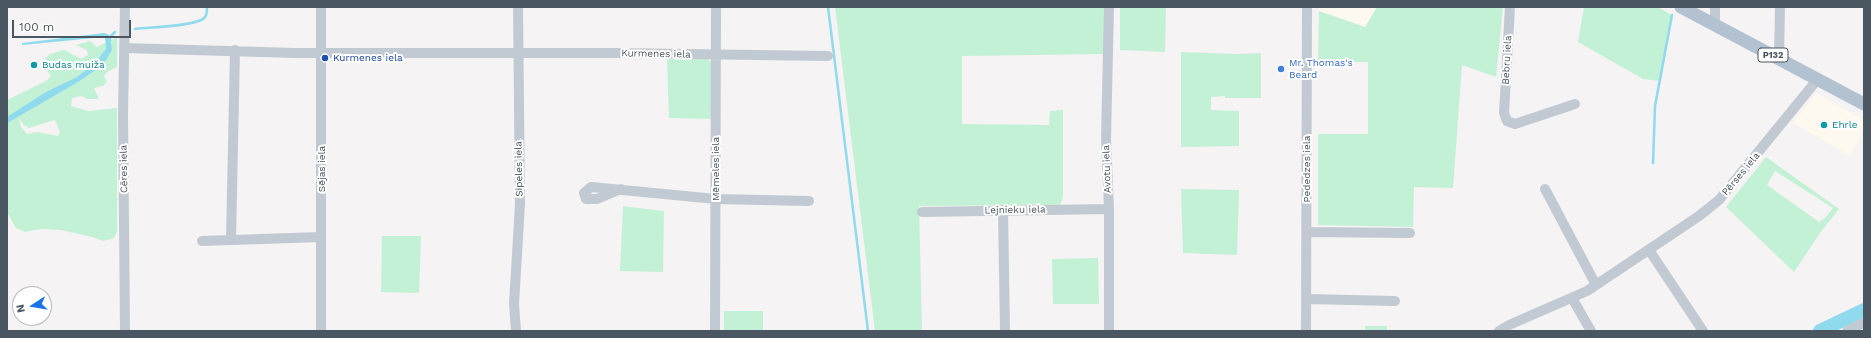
<!DOCTYPE html>
<meta charset="utf-8">
<style>
body{margin:0}
#map{position:relative;width:1871px;height:338px;overflow:hidden;background:#f5f3f3;font-family:"Work Sans",sans-serif}
canvas{display:block}
.frame{position:absolute;inset:0;border:8px solid #4a5661;pointer-events:none}
.north{position:absolute;left:12px;top:286px;width:40px;height:40px;box-sizing:border-box;background:#fff;border:1px solid #b7bbc0;border-radius:50%;rotate:258deg;font-size:11px;font-weight:700;line-height:16px;text-align:center;color:#4a5661}
.north::after{content:'';display:block;margin:auto;width:14px;height:18px;background:#1a73e8;clip-path:polygon(50% 0,100% 100%,50% 72%,0 100%)}
.scale{position:absolute;left:12px;top:20px;width:119px;height:18px;box-sizing:border-box;border:2px solid #4a5661;border-top:0;padding-left:5px;font-size:12px;line-height:14px;white-space:nowrap;color:#4a5661;-webkit-text-stroke:3px #fff;paint-order:stroke}
</style>
<div id="map">
<canvas width="1871" height="338"></canvas>
<div class="frame"></div>
<div class="north">N</div>
<div class="scale">100 m</div>
</div>
<script>
const ctx = document.querySelector('canvas').getContext('2d');
ctx.lineJoin = 'round';
function fill(path, color) { ctx.fillStyle = color; ctx.fill(path, 'evenodd'); }
function trace(path, color, width, dash) { ctx.strokeStyle = color; ctx.lineWidth = width; ctx.lineCap = dash ? 'butt' : 'round'; ctx.setLineDash(dash || []); ctx.stroke(path); }
function label(font, color, halo, rows, align = 'center') {
  ctx.font = font + ' "Work Sans",sans-serif'; ctx.lineWidth = 4; ctx.setLineDash([]); ctx.textBaseline = 'middle'; ctx.strokeStyle = halo; ctx.fillStyle = color; for (const [text, x, y, turn = 0] of rows) {
    ctx.save(); ctx.translate(x, y); ctx.rotate((+turn || 0) * Math.PI / 180); ctx.textAlign = isNaN(turn) ? turn : align; if (halo) ctx.strokeText(text, 0, 0); ctx.fillText(text, 0, 0); ctx.restore();
  }
}
const commercial = new Path2D(`
 M1319,7h58l-12,20 -46,-16z
 M1816,93l48,27v9l-14,27 -57,-33z`);
const green = new Path2D(`
 M835,7h272v47l-145,2v68l87,1 1,-14 13,-1v87l-3,8 -141,1 3,125h-47z
 M1120,7h46l-1,45 -45,-2z
 M1377,7h126l-7,70 -34,-12 -9,123 -39,-1 -1,40 -95,-2v-91h50v-72h-50l1,-51 46,16z
 M1584,7h73l15,8 -11,66 -18,-2 -65,-37z
 M117,37v30l-10,5 -3,4 3,5 -4,5 -9,2 5,11h-12c-5,-4 -10,-3 -15,0l-1,7 17,5 29,-3v124l-3,6 -11,3 -11,-4 -31,-7 -20,-1 -16,3 -9,-4 -9,-16v-112l39,-19 5,-5 -4,-6 -2,-11 5,-5 14,-4 17,9 7,-4 -1,-5 -11,-5 14,-4 7,6zM19,118l5,7 5,3 26,-8 5,12 -2,4 -21,-4 -10,2 -6,-7z
 M1181,52l56,2 24,-1v45h-36v-2l-14,1v13l28,1v35l-58,1z
 M667,58l40,1 6,4v56l-44,-1z
 M1766,157l73,52 -19,24 -26,39 -68,-65zM1775,171l58,37 -8,10 -6,4 -52,-37z
 M1181,189l58,1 -2,65 -54,-2z
 M623,206l41,5 -1,61 -43,-1z
 M382,236h39l-2,57 -38,-1z
 M1098,258l1,46h-46l-1,-45z
 M724,311h39v20h-39z
 M1365,326h22v5h-22z`);
const water = new Path2D(`
 M104,33l4,1 2,3 2,13 -9,15 -25,17 -69,40 -2,4v-9l39,-25 31,-15 17,-13 12,-15 -1,-12 -83,8v-2z`);
const stream = new Path2D(`
 M828,7l40,324
 M135,29c17,-2 51,-2 66,-9 6,-2 6,-8 6,-13
 M110,40v-3l5,-5
 M1653,163l2,-57 17,-91`);
const river = new Path2D(`
 M1820,331l44,-21`);
const minor = new Path2D(`
 M125,7l-2,107 2,217
 M1510,7l-6,106 3,8 8,3 60,-20
 M1715,7v17
 M124,48l171,5h320l213,3
 M1779,59l1,-52
 M621,189l-24,10h-11l-2,-6 7,-6 125,12 93,2
 M1545,189l51,96
 M1003,210l2,121
 M922,212l187,-3
 M1307,232l103,1
 M231,240l4,-190
 M202,241l119,-4
 M1649,250l54,81
 M1572,298l19,33
 M1306,299l89,2
 M321,331v-324
 M516,331l-2,-27 6,-100 -2,-197
 M715,331l1,-324
 M1109,331v-122l-3,-70 3,-132
 M1306,331l1,-324
 M1499,331l10,-6 78,-34 112,-75 20,-16 98,-120
 M1847,331l17,-8`);
const major = new Path2D(`
 M1681,7l183,97`);
const markers = [
 [325,58,4,"#1a4fb4"],
 [34,65,4,"#0f9aa8"],
 [1281,69,4,"#3f7fe0"],
 [1824,125,4,"#0f9aa8"]
];
const shields = [
 [1773,55,30]
];
const shieldNames = [
 ["P132",1773,55]
];
const streetNames = [
 ["Kurmenes iela",656,54,1],
 ["Bebru iela",1507,60,-87],
 ["Cēres iela",124,169,-91],
 ["Sējas iela",322,169,-90],
 ["Sīpeles iela",519,169,-91],
 ["Mēmeles iela",716,169,-90],
 ["Avotu iela",1107,169,-92],
 ["Pededzes iela",1307,169,-90],
 ["Pērses iela",1741,174,-50],
 ["Lejnieku iela",1015,210,-1]
];
const transitNames = [
 ["Kurmenes iela",333,58]
];
const shopNames = [
 ["Mr. Thomas's",1289,63],
 ["Beard",1289,75]
];
const cultureNames = [
 ["Budas muiža",42,65],
 ["Ehrle",1832,125]
];
fill(commercial, '#fdf9ef');
fill(green, '#c3f1d5');
fill(water, '#90daee');
trace(stream, '#90daee', 2.5);
trace(river, '#90daee', 14);
trace(minor, '#c1cad2', 10);
trace(major, '#b3c2d1', 13);
for (const [x, y, r, color] of markers) { const dot = new Path2D(); dot.arc(x, y, r, 0, 2 * Math.PI); ctx.fillStyle = color; ctx.fill(dot); trace(dot, '#fff', 1.5); }
for (const [x, y, w] of shields) { const box = new Path2D(); box.roundRect(x - w / 2, y - 7, w, 14, 3); ctx.fillStyle = '#fff'; ctx.fill(box); trace(box, '#4a5661', 1); }
label('bold 9px', '#4a5661', null, shieldNames);
label('10px', '#4a5661', '#fff', streetNames);
label('10px', '#164399', '#fff', transitNames, 'left');
label('10px', '#366cbe', '#fff', shopNames, 'left');
label('10px', '#0d838f', '#fff', cultureNames, 'left');
</script>
